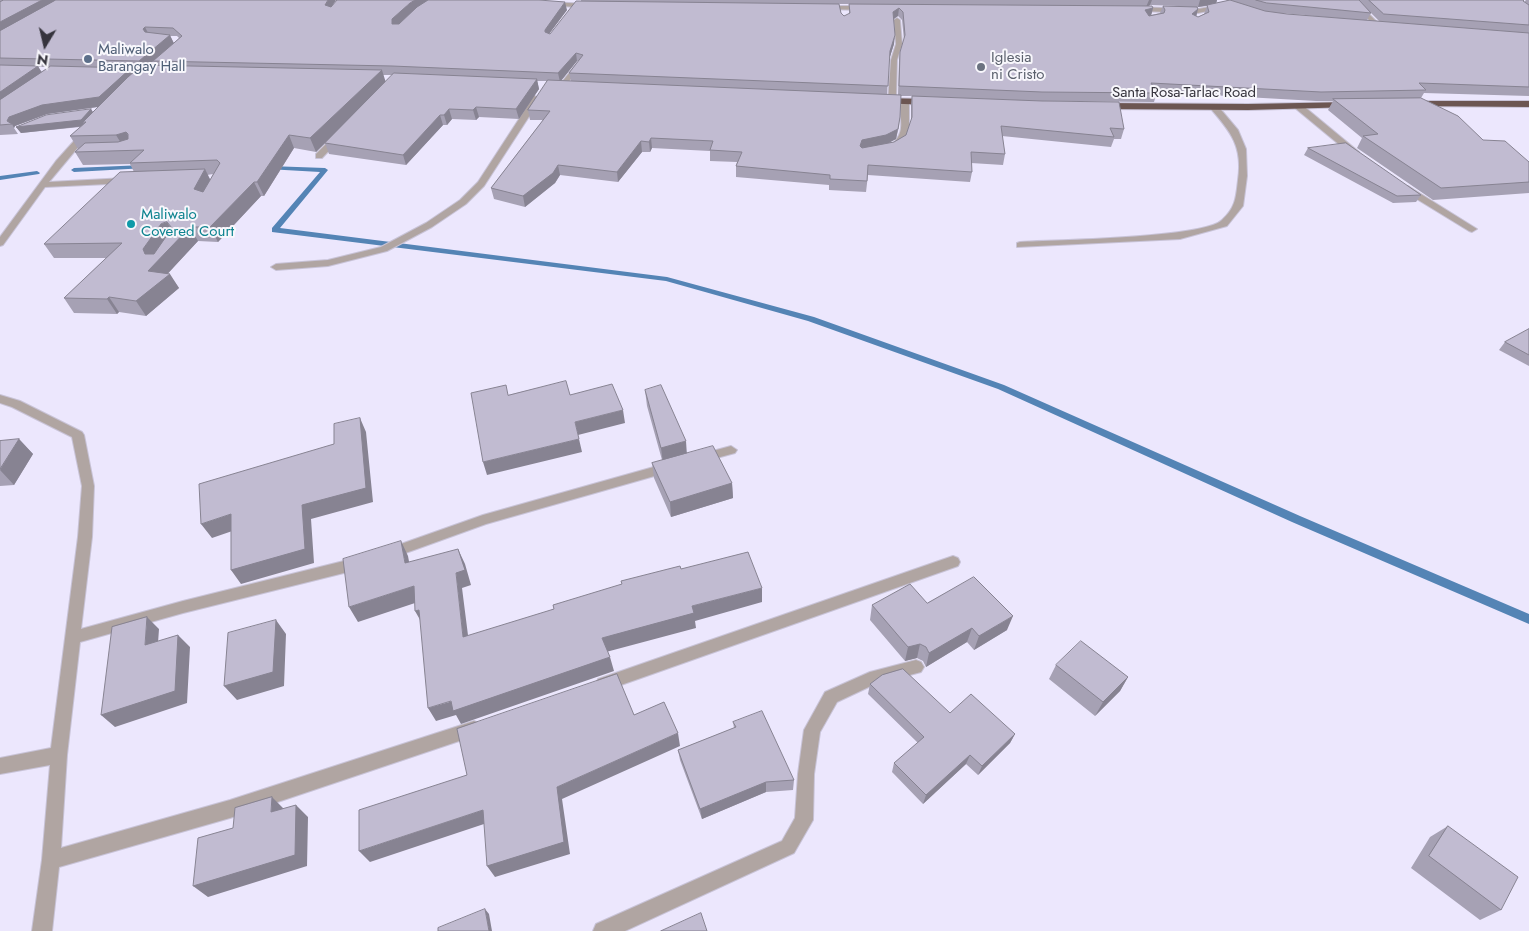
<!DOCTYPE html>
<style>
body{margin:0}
#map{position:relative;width:1529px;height:931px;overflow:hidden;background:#ece7fd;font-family:Jost,sans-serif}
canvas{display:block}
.north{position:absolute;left:20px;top:20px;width:50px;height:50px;-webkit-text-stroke:4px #f8f7fc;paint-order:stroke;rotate:189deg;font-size:14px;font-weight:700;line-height:20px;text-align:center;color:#36343d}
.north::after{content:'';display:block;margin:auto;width:18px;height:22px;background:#36343d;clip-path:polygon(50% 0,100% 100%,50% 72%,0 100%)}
</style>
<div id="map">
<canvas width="1529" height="931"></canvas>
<div class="north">N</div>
</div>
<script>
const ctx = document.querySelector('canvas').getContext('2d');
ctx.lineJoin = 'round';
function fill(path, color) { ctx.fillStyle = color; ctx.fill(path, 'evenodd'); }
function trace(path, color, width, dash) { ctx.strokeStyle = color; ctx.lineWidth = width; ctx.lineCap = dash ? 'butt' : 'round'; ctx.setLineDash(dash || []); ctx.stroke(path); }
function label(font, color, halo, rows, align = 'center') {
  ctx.font = font + ' Jost,sans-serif'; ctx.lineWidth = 4; ctx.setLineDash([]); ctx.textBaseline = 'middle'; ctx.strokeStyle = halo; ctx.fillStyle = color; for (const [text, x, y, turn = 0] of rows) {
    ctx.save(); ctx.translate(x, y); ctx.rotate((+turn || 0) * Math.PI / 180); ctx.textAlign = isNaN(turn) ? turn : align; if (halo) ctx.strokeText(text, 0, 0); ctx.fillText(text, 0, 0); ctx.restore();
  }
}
const stream = new Path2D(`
 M144,165l3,2 -1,1 -72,4 -3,-2 3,-2z
 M269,166l56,2 3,2 -48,58 387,49 147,40 190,68 296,131 229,98v10l-237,-102 -294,-133 -190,-68 -142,-40 -394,-49v-4l48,-56 -53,-3v-2z
 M37,171l3,2 -1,1 -39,6v-4z`);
const minor = new Path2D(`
 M1349,0h6l25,25v2h-4z
 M549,2l40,2 3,2 -3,2 -42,-3z
 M1221,5l2,3 -25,5 -61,-2 -3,-2 3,-2 61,2z
 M824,6h40l3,2 -3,2 -42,-1z
 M897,18l3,2 2,24 -5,16 -1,41 -4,2 -4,-2 3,-41 5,-16 -2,-24z
 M577,63l5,1 -18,24h-4l-2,-1z
 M534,96l7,2 -57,88 -18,18 -34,23 -45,24 -59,15 -52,4 -5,-3 5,-3 52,-4 53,-13 45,-24 34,-23 18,-18z
 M902,100l7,2v25l-3,14 -12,8 -4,-2c19,-19 7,-25 12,-47z
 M1295,104h6l58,48v4h-6l-58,-48z
 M1211,105h6l21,25 8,19 1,27 -4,30 -16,20 -47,13 -163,8v-4l3,-1c33,-2 184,-4 202,-22 14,-13 14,-23 16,-40 5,-33 -7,-48 -27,-71z
 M83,131l7,2 -41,49 77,-4 4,3 -1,2 -84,4 -42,58 -3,1v-9l56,-76z
 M336,134l7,2 -21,22h-6v-4z
 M1402,186h6l69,43 -5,3 -3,-1 -67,-41z
 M0,395l20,6 62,31 2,3 10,51 -2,51 -11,92 102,-28 177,-44 5,2 2,4 -2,4 -5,2 -177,44 -103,29 -13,113 -6,93 169,-48 244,-79 6,3 2,5 -2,5 -250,84 -171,49 -7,64h-20l10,-71 8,-95 -50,9v-16l51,-10 27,-211 4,-51 -10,-49 -60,-30 -12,-4z
 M731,446l6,4 -2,3 -33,9 -6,-4 2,-3z
 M668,463l4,2 2,3 -2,3 -186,53 -97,35 -5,-1 -2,-4 2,-4 99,-35z
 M953,556l5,2 2,4 -2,4 -354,125 -6,-2 -2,-5 2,-5 6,-2z
 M916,660l5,2 3,5 -3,5 -48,13 -36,17 -17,30 -6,42 -1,46 -19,33 -169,78h-32l3,-7 186,-83 13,-23 3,-44 6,-44 21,-38 45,-20z`);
const highway = new Path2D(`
 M881,98l49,1 4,3 -4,3 -52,-2v-4z
 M1411,101h118v6l-121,-1v-4z
 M1350,102l4,3 -1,2 -105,3 -147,-1 -4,-3 4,-3 147,1z`);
const wall = new Path2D(`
 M0,0l333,4 234,6 -18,24h1l31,-33v-1h636l-1,3 11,-2 -1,-1h298l-1,1 1,1 2,-2h3v96l-105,-3 -3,5 62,42 46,22v31l-96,7 -76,-52 5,-10 -34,-28 5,-9h-17l-159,-9 -3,10 -113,-1 83,28 -3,10h-7l-3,8 -109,-11 3,18 -2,11 -32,-2 1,9 -2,10 -102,-7 -2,17 -37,-2v-5l-93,-8v-11l1,-4 -27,-1v-10l-58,-3 -2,4h-8l-24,30 -58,-7 -5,8 -30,24 -31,-8 -3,-11 52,-68h-13l-2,-10 19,-29h-10l2,8 -20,30 -40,-2 -3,3 -24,-1 -5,6h-4l-37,40 -77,-11 -4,-11 18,-18 -27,27 -22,-4 -30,48h-3l-43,46 -20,-1 -30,32 11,15 -33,28 -27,-4 -2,2 -43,-1 -10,-15 42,-40h-52l-10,-14 90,-72 -4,-8 -47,1 -8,-13 3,-3 -8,-13 10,-9 -59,6 -5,-6 75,-18 2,3 5,-5 -51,7 -32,12 -1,2 4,6 -18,1zM839,4h10v10l-5,2 -3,-3zM1150,5l28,1h-15l-3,7 -9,2 2,-7 -4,-2zM1207,6l-3,8 -6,3h-2l2,-8v-2zM1279,13l40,3 -32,-2zM1371,13l8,8 -12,-1zM898,16l4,4 2,20 -4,12 -1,8 -1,35h-11l2,-36 5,-15v-25zM170,36h7l2,2 -5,5zM153,61l2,4h-6zM577,61h1l-9,12 2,8h-10zM38,67h11l-7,5zM131,69h6l-4,3zM383,75h9l-7,7zM901,96h11l-1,9v16l-5,14 -12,7h-4l6,-3 3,-12zM213,174l-3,6 -3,-5z
 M1308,148l113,47 -5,7 -23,1 -89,-48z
 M1529,329v37l-30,-16 6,-8z
 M645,390l42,63 45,30 1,15 -62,19 -17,-39 -2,-15 10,-3 -15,-54z
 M19,439l14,15 -19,31 -14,1v-45z
 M927,603l80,27 -33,20 -7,-8 -41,25 -3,-6 -6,-3 -12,3 -35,-41 2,-15z
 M1056,665l72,12 -8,14 -25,25 -46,-37z
 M870,684l80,29 65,21 -5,9 -32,32 -12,-11 -43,40 -31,-32 2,-9 24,-20 -50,-49z
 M733,722l61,58 -1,10 -27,2 -64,27 -22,-59 -2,-10 56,-22z
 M1448,826l53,84 -21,10 -69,-52 19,-31z`);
const shadedWall = new Path2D(`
 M42,0h19l-61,33v-11z
 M328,0h8l-8,13 -3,-8z
 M415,0h15l-17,11 -18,17 -3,-4v-5l18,-16z
 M1149,0h3l-2,5 -4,2z
 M1200,0h17l-1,4 -18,3z
 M565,2l2,8 -21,28 -1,-8z
 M899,8l-1,8 -6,4 1,-8z
 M1153,8l-2,8 -9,2 3,-8z
 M1198,9l-2,8 -4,-3z
 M145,27l4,8v6l-6,-12z
 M170,35l4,9 -30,25 -5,-8z
 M895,35l-1,9 -5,16 1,-9z
 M576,53l1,8 -17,21 -2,-9z
 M38,66l5,9 -43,30v-13z
 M131,68l4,9 -31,29 -57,8 -32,12 -1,2 -2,-4 -5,-3 2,-4z
 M382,70l4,13 -70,69 -6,-14z
 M537,79l2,10 -20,30 -3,-10z
 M476,107l3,10 -3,3 -3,-10z
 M91,109l4,7 -9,6h-3l2,4 -64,7 -5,-6z
 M449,109l3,10 -5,6 -3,-10z
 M440,115l3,10 -37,40 -3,-10z
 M900,117l-4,22 -11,6 -24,5 -1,-4 2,-6z
 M126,132l7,13 -9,3 -8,-13z
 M289,135l5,13 -30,48 -7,-14z
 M651,138l1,10 -2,4 -1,-10z
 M641,141l1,11 -24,30 -1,-10z
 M558,165l2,10 -5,8 -30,24 -2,-11z
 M205,169l7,14 -11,20 -7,-14z
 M254,182l7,14 -43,46 -8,-15z
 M167,222l8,14 15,-9 8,14 -37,40 9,-7 9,14 -33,28 -10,-15 7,-52 18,-25z
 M109,297l10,15 -2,2 -10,-15z
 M623,410l2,13 -47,12 -3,-13z
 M360,418l6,14 7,70 -62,17 3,44 -73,21 -10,-14 71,-65z
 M19,439l14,15 -19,31 -14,-15z
 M579,439l3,13 -95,23 -4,-13z
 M686,441l1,15 -24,7 -2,-15z
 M732,483l1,15 -62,19 -1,-15z
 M231,514l10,14 -29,10 -11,-14z
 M401,541l7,15 4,22 -7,-15z
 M458,549l7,15 6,21 -9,3 8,63 -7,-14 -7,-64z
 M414,586l7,15 -63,21 -9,-15z
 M762,588v14l-67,19 1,7 -90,24 -4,-14 90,-32z
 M419,610l4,15 -8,-14z
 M1013,616l-6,14 -33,20 5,-14z
 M147,617l12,12 -2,28 -12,-12z
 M276,620l10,14 -2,52 -47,14 -13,-14z
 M972,628l-5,14 -41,25 3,-14z
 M178,635l12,12 -3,56 -72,24 -14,-12z
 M920,644l-3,14 -12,3 3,-14z
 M610,657l4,14 -153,53 -5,-9 -20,6 -8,-13z
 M1128,677l-8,14 -25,25 8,-14z
 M678,733l2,13 -118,53 8,55 -75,23 -8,-11 70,-79z
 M1015,734l-5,9 -32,32 4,-9z
 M970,755l-4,9 -43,40 3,-9z
 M766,782v10l-64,27 -2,-10z
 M272,797l13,13 -14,2z
 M296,805l12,12 -1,49 -99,31 -15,-11z
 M483,810l7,12 -120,40 -11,-11z
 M485,909l4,5 3,17h-3z`);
const building = new Path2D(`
 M4,0h38l-42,22v-20z
 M56,0h272l-3,5 6,2 6,-7h78l-5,3 -18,16v5h7l18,-17 11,-7h111l26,2 -20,28v2l5,2 26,-33 263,3 2,9 3,3 6,-3 -1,-9 303,2 1,2 -8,2 4,6 15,-3 1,-3 -2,-4 34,1 1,2 -6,5 6,3 11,-5 -2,-7 23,-5 35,11 22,3 242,19v54l-110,-4 7,7 -105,2 -170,-9 6,10 -115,-1 -143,-6 1,-34 5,-17 -2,-23 -4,-4 -6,4 2,23 -5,16 -2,35 -319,-13 14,-18 -7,-2 -18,20 -166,-7 -239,-5 29,-25 -9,-8 -28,-1 -2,2 2,3 25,3 -31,26 -139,-3v-27z
 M1256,0h103l12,13 -104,-10z
 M1369,0h155l-1,1 6,4v20l-145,-11z
 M0,65l38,1 -38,26z
 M142,65l240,5 -72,68 -21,-3 -32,47h-3l-44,45h-20l-42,44 22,3 -34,27 -27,-4 -2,2 -43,-1 58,-55 -78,1 76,-72 85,-3 -11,20 9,3 17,-29 -3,-3 -87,3 14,-13 -69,2 10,-9 33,-1 10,-3v-5l-2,-2 -10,3 -46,1 16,-14h-3l44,-44zM167,222l5,6 -18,26h-9l-2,-5 18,-25z
 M51,66l80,2 -32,29 -57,8 -33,12 -2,4 5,3 -12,1v-25z
 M394,73l143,6 -21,30 -40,-2 -3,3 -24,-1 -5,6h-4l-37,40 -78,-12z
 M548,80l353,15 -1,22 -2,12 -12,6 -24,5 -2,6 2,2 32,-6 12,-7 6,-18v-21l130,5 77,1 5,27 -14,-1 4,9 -113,-11 4,28 -34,-2 1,20 -104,-7 -1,16 -37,-2v-4l-94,-9 6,-14 -32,-2 3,-9 -62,-3 -2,4 -8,-1 -24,31 -59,-7 -5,8 -30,23 -32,-8 59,-77 -22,-1z
 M1421,98l37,18 25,24 22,1 24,21v20l-88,6 -78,-52 15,-2 -45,-35z
 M91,109l-10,11 -65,7 30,-12z
 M1346,143l75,52 -24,1 -89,-48z
 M1529,329v26l-24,-13z
 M566,381l4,14 42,-11 11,26 -48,12 4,17 -96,23 -12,-69 35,-8 2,10z
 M661,385l25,56 -25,7 -16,-58z
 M360,418l6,70 -64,17 3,44 -74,21v-56l-30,10 -2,-40 135,-40v-20z
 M19,439l-19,30v-28z
 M713,446l19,37 -62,19 -18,-39z
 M401,541l4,22 53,-14 7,21 -9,3 7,64 91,-28 -1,-4 69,-21 -1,-3 59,-15 1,3 67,-17 14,36 -70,18 2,7 -92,25 8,19 -157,54 -2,-10 -23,7 -9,-98 -4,1 -1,-25 -65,21 -6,-48z
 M974,577l39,39 -34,20 -7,-8 -43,25 -3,-6 -6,-3 -12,3 -36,-42 38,-21 17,19z
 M147,617l-2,28 33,-10 -3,56 -74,24 11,-88z
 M276,620l-3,52 -49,14 4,-53z
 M1081,641l47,36 -25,25 -47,-37z
 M903,669l47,44 21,-19 44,40 -33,32 -12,-11 -44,40 -32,-32 30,-26 -54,-53 12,-9z
 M617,674l17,41 30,-13 14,31 -121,54 7,55 -77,24 -4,-56 -124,41v-41l108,-35 -10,-46z
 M762,711l32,69 -28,2 -66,27 -22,-59 58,-23 -3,-5z
 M272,797l-1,15 25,-7 -1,50 -102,31 5,-48 35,-10 2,-20z
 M1448,826l70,51 -17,33 -72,-54z
 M485,909l4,22h-51v-3z
 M701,913l6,18h-46z`);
const markers = [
 [88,59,5,"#5c6f8a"],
 [981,67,5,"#6b7280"],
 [131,224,5,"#0f9aa8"]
];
const farServicenames = [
 ["Maliwalo",98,50],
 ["Barangay Hall",98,67]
];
const farWorshipnames = [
 ["Iglesia",991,58],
 ["ni Cristo",991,75]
];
const farStreetnames = [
 ["Santa Rosa-Tarlac Road",1184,93]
];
const farCulturenames = [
 ["Maliwalo",141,215],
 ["Covered Court",141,232]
];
fill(stream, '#5484b5');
trace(minor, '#c8c3d7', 2);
trace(highway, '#c8c3d7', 2);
fill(minor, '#b0a5a2');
fill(highway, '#6c5652');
fill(wall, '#a6a1b4');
fill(shadedWall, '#878392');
fill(building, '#c1bbd1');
trace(building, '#878392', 1);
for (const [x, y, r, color] of markers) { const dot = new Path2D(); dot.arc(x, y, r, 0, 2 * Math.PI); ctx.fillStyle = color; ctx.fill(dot); trace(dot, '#f8f7fc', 2); }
label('15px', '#4e5e75', '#f8f7fc', farServicenames, 'left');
label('15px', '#5b616d', '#f8f7fc', farWorshipnames, 'left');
label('15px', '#36343d', '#f8f7fc', farStreetnames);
label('15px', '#0d838f', '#f8f7fc', farCulturenames, 'left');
</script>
